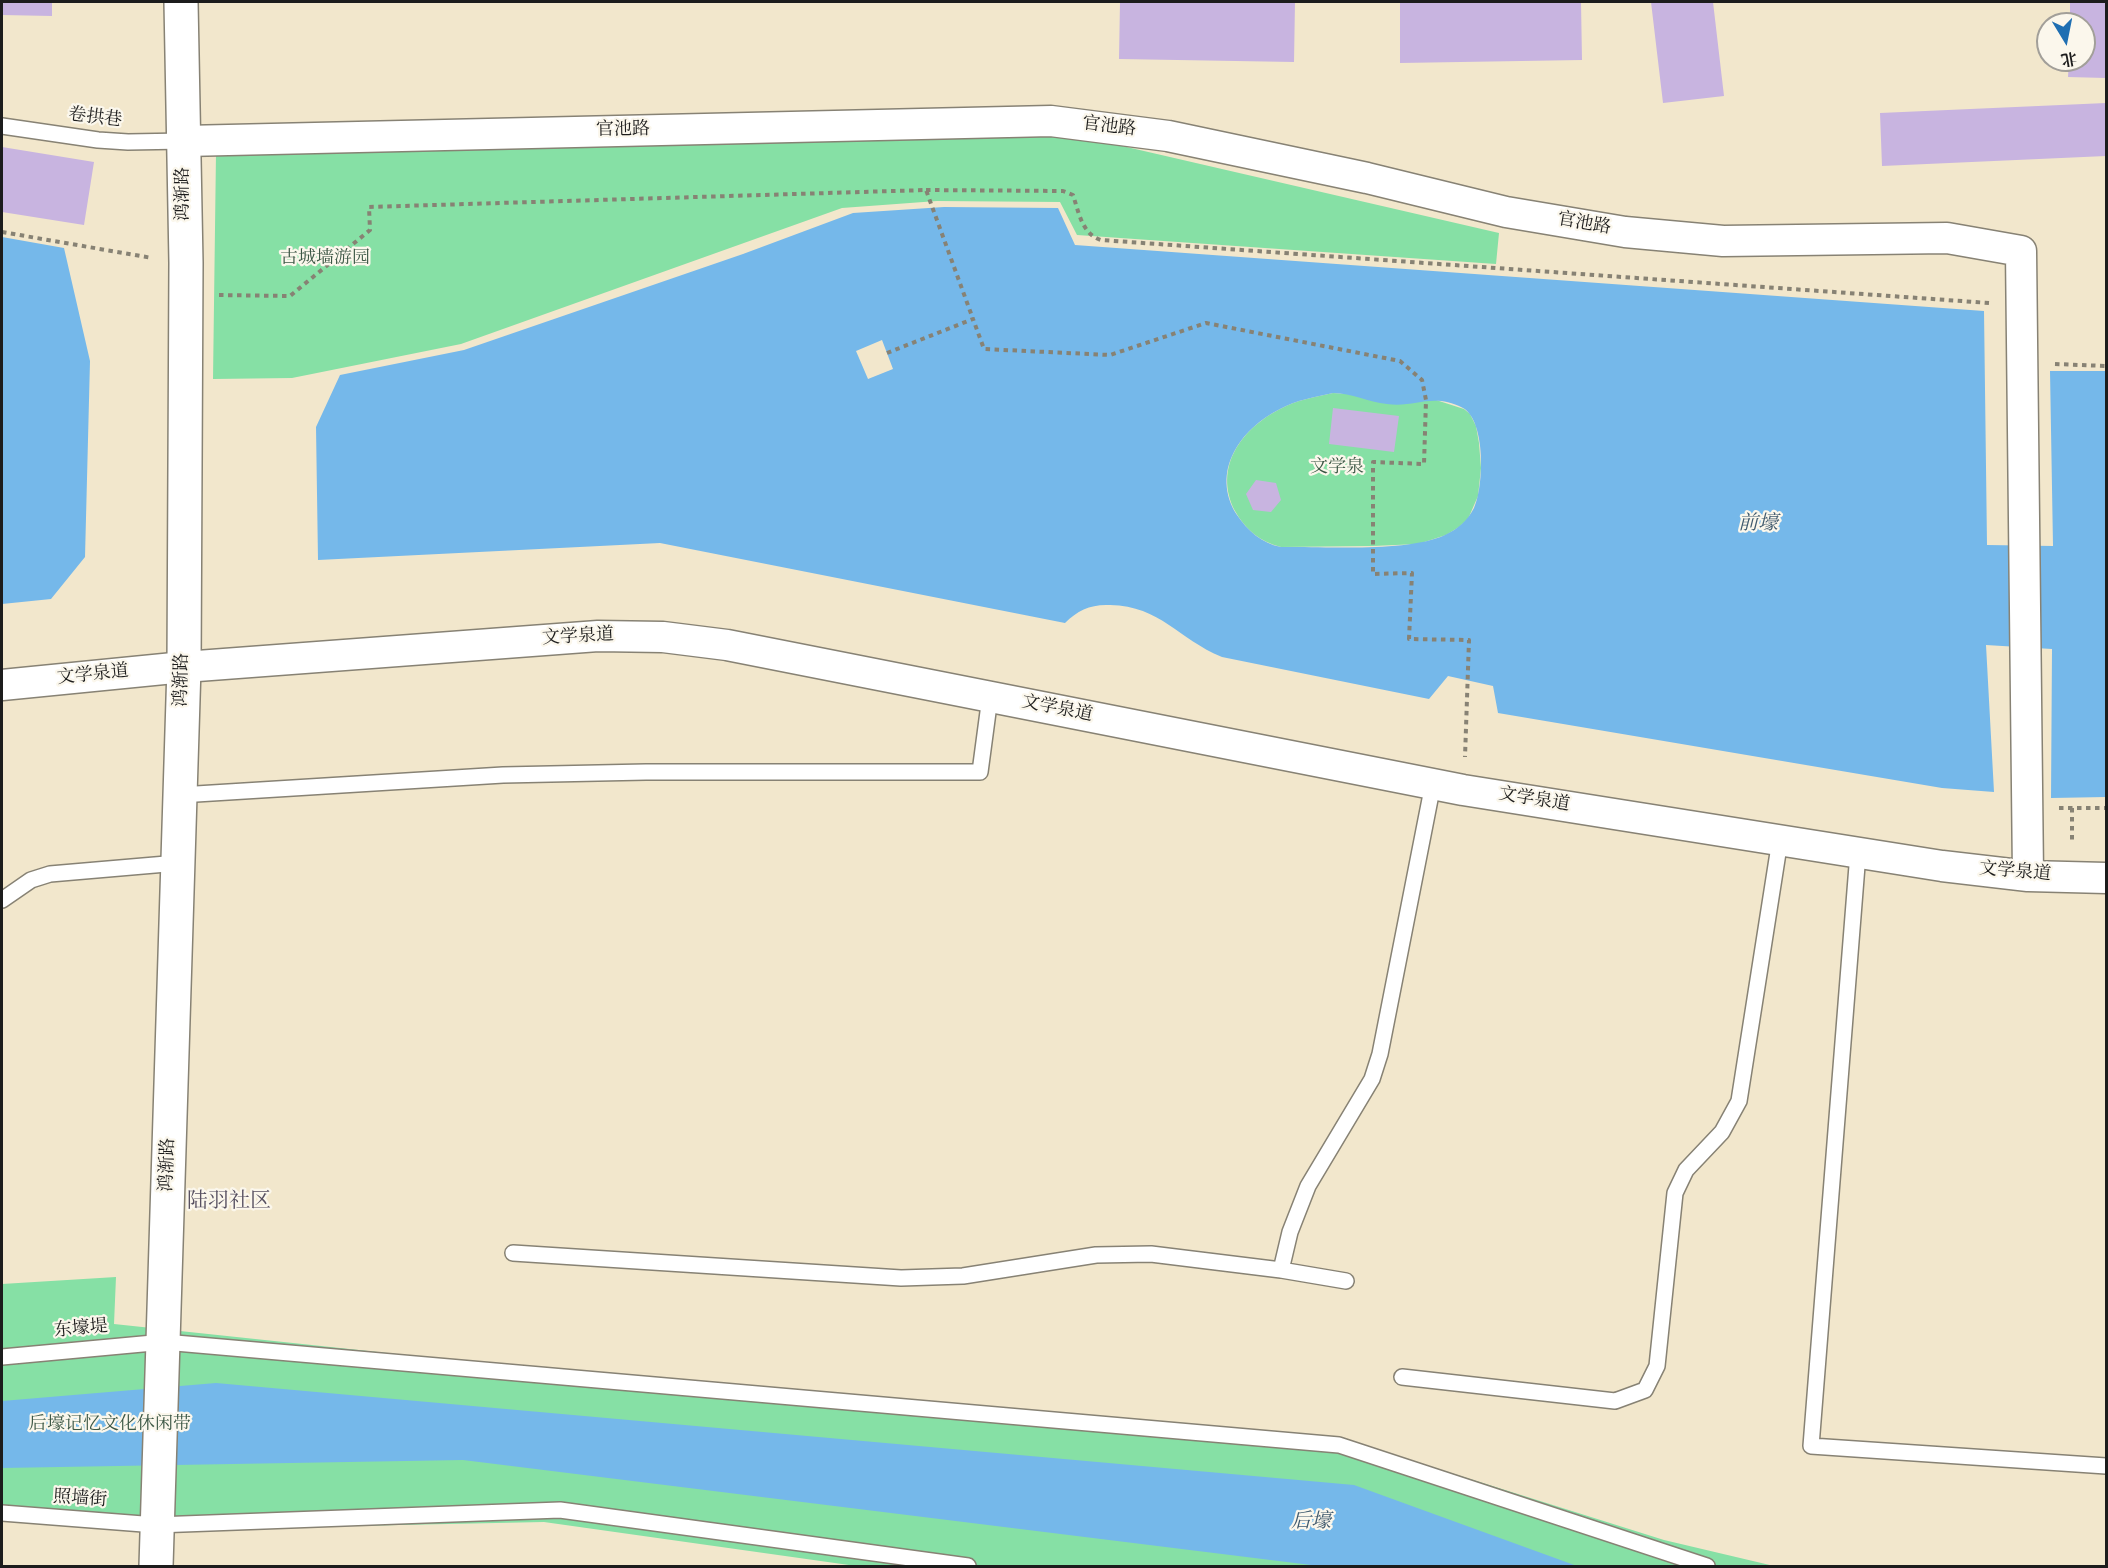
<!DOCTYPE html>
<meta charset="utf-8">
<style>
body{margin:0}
#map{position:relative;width:2108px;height:1568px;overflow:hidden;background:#f2e7cc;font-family:Vollkorn,"Noto Serif SC",serif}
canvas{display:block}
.frame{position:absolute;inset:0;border:3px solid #1c1c1c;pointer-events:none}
.north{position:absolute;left:2036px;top:12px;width:60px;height:60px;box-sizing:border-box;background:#fbf7ec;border:2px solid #a29f99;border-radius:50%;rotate:170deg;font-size:16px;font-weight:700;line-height:24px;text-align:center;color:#1c1c1c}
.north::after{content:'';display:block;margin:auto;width:21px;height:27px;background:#1f6fb2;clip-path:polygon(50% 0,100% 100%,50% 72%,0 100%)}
</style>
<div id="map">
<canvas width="2108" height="1568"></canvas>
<div class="frame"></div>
<div class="north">北</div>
</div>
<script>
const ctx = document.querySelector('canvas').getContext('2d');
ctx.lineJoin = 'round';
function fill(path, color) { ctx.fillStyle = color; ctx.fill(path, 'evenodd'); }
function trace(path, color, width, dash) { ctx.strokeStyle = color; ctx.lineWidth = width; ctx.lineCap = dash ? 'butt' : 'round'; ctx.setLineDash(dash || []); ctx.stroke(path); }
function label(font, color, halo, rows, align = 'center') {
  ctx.font = font + ' Vollkorn,"Noto Serif SC",serif'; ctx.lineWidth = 4.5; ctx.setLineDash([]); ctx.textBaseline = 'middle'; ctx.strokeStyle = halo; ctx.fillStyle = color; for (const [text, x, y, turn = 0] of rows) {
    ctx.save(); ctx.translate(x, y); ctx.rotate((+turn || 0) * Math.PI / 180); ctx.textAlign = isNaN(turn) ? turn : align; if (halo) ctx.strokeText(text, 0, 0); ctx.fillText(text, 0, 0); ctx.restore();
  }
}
const green = new Path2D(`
 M1066,133l433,100 -3,31 -419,-29 -17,-33 -123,-1 -95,7 -381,136 -169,34 -79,1 3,-226z
 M1333,393l103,7 28,9 6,5 6,12 3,17 2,25 -3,28 -10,23 -9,8 -13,8 -28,9 -45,2 -92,1c-21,-5 -36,-18 -46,-36 -22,-43 6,-82 45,-102 16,-9 35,-12 53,-16z
 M116,1277l-2,47 499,53 730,62 321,101 110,26h-918l-312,-44 -337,7 -205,-9v-236z`);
const water = new Path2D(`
 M944,207l114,1 17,37 909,66 3,234 66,1 -3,-175h56v426l-55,1 1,-149 -66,-4 8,147 -52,-4 -444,-75 -5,-27 -45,-10 -19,23 -207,-42c-44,-18 -61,-51 -112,-52 -19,-1 -32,5 -45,18l-405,-80 -342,17 -2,-133 24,-52 124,-25 279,-96 110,-41zM882,340l11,29 -25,10 -12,-28zM1333,393c19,0 35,9 54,11 29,4 45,-12 76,4 23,13 21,79 11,100 -6,12 -16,21 -29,27 -39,18 -120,11 -164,12 -20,-4 -33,-16 -44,-32 -27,-43 3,-86 43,-106 16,-9 35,-12 53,-16z
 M2,237l62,11 26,113 -5,196 -34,42 -49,5z
 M216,1383l1138,102 223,81h-258l-856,-106 -461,8v-67z`);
const building = new Path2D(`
 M2,2h50v14l-50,-1z
 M1120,2h175l-1,60 -175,-3z
 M1400,2h181l1,58 -182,3z
 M1651,2h62l11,94 -61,7z
 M2070,2h36v76l-38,-1 1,-17h15v-36h-14z
 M2106,103v53l-224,10 -2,-53z
 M2,147l92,15 -10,63 -82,-13z
 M1333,408l66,8 -5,36 -65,-8z
 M1256,480l20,3 5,17 -10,12 -18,-2 -7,-16z`);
const path = new Path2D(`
 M926,190l137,1 10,4c6,18 9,39 28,45l888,63
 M2,232l150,26
 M219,295l71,1 80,-66 -1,-23 557,-17 47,129
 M887,353l86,-34 11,30 126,6 96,-32 194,38 22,19 4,20 -2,64 -51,-2v112l39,-1 -3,66 60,1 -4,117
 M2055,364l51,2
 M2059,808h47
 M2072,808v35`);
const service = new Path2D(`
 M2,126l96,14 30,2 57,-1
 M180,795l323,-20 143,-3h334l10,-75
 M1858,853l-47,593 295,20
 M2,900l29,-20 19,-6 128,-11
 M513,1253l388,25 62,-2 133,-21 55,-1 130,16 65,11
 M1281,1270l9,-38 18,-46 64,-107 8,-25 53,-270
 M2,1357l162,-15 1175,103 368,121
 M1402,1377l213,24 30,-11 12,-24 18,-173 11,-23 36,-38 17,-31 41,-261
 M2,1513l154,12 404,-15 408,56`);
const minor = new Path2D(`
 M185,141l866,-20 117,15 199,42 139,34 119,20 98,9 224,-3 74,13 7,625
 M2,685l182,-18 414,-31 65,1 64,8 736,145 479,76 86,10 78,2`);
const tertiary = new Path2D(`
 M156,1566l28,-899 2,-404 -5,-261`);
const streetNames = [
 ["卷拱巷",95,119,7],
 ["官池路",1109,128,7],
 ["官池路",623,131,-1],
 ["鸿渐路",185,194,-90],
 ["官池路",1584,225,10],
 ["文学泉道",578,638,-3],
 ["文学泉道",93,676,-6],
 ["鸿渐路",183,680,-89],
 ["文学泉道",1057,710,11],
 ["文学泉道",1534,801,9],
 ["文学泉道",2015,873,5],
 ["鸿渐路",169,1165,-88],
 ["东壕堤",81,1330,-5],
 ["照墙街",80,1500,4]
];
const parkNames = [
 ["古城墙游园",325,260],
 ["文学泉",1337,469],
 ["后壕记忆文化休闲带",110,1426]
];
const waterNames = [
 ["前壕",1758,525],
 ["后壕",1311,1523]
];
const quarterNames = [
 ["陆羽社区",229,1203]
];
fill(green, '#86e0a5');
fill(water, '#75b8ea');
fill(building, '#c8b4e0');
trace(service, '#878274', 18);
trace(minor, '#878274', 33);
trace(tertiary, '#878274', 36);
trace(path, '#878274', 4, [4.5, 4.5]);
trace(service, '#fff', 15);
trace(minor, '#fff', 30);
trace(tertiary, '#fff', 33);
label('18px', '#1c1c1c', '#fbf7ec', streetNames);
label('18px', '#3c5745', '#fbf7ec', parkNames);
label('italic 20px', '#405a6e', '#fbf7ec', waterNames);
label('21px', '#585161', '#fbf7ec', quarterNames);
</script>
